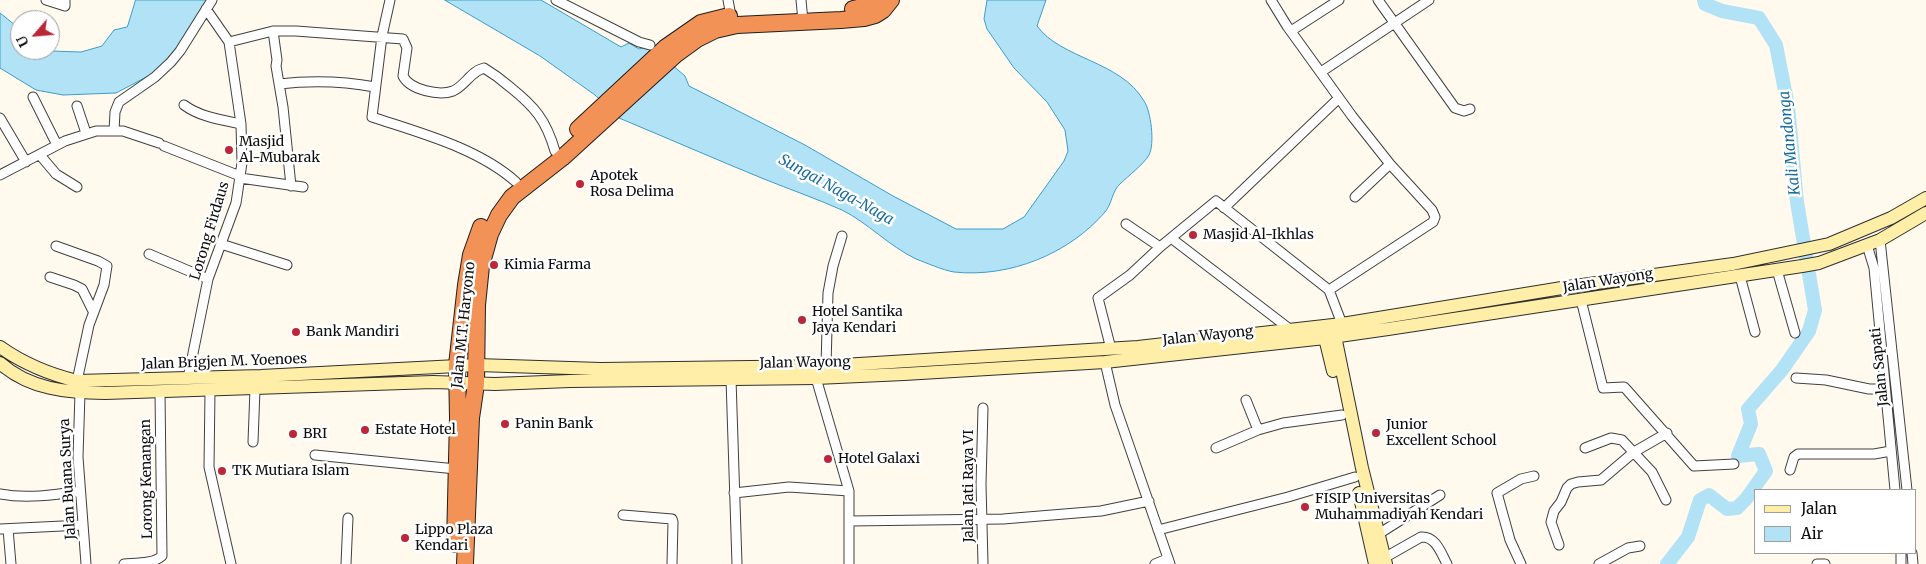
<!DOCTYPE html>
<style>
body{margin:0}
#map{position:relative;width:1926px;height:564px;overflow:hidden;background:#fffaed;font-family:Merriweather,serif}
canvas{display:block}
.legend{position:absolute;left:1754px;top:489px;width:162px;height:65px;box-sizing:border-box;background:#fff;border:1px solid #9e9e9e;margin:0;padding:6px 9px;list-style:none;font-size:15px;color:#0d0d0d}
.legend li{display:flex;align-items:center;gap:10px;height:25px}
.legend b{width:25px;border:1px solid #9e9e9e}
.north{position:absolute;left:10px;top:10px;width:50px;height:50px;box-sizing:border-box;background:#fff;border:1px solid #9e9e9e;border-radius:50%;rotate:243deg;font-size:14px;font-weight:700;line-height:20px;text-align:center;color:#0d0d0d}
.north::after{content:'';display:block;margin:auto;width:18px;height:22px;background:#bb2639;clip-path:polygon(50% 0,100% 100%,50% 72%,0 100%)}
</style>
<div id="map">
<canvas width="1926" height="564"></canvas>
<ul class="legend">
<li><b style="height:6px;background:#feeea8"></b>Jalan</li>
<li><b style="height:14px;background:#b2e2f5"></b>Air</li>
</ul>
<div class="north">U</div>
</div>
<script>
const ctx = document.querySelector('canvas').getContext('2d');
ctx.lineJoin = 'round';
function fill(path, color) { ctx.fillStyle = color; ctx.fill(path, 'evenodd'); }
function trace(path, color, width, dash) { ctx.strokeStyle = color; ctx.lineWidth = width; ctx.lineCap = dash ? 'butt' : 'round'; ctx.setLineDash(dash || []); ctx.stroke(path); }
function label(font, color, halo, rows, align = 'center') {
  ctx.font = font + ' Merriweather,serif'; ctx.lineWidth = 5; ctx.setLineDash([]); ctx.textBaseline = 'middle'; ctx.strokeStyle = halo; ctx.fillStyle = color; for (const [text, x, y, turn = 0] of rows) {
    ctx.save(); ctx.translate(x, y); ctx.rotate((+turn || 0) * Math.PI / 180); ctx.textAlign = isNaN(turn) ? turn : align; if (halo) ctx.strokeText(text, 0, 0); ctx.fillText(text, 0, 0); ctx.restore();
  }
}
const water = new Path2D(`
 M136,0h72l-32,49 -22,24 -38,20 -53,2 -27,-5 -36,-22v-55l20,16v21l61,2 21,-6 12,-16 13,-3z
 M445,0h96l80,47 8,-4 10,6 11,-3 35,30 4,10 116,59 88,51 63,33h47l21,-12 40,-56 4,-10 -3,-21 -18,-28 -33,-34 -27,-39 -3,-10 3,-19h59l-9,26c24,33 84,35 107,75 7,10 11,43 5,54 -5,9 -21,21 -29,29 -8,7 -8,20 -15,28 -36,42 -96,66 -151,60 -12,-2 -27,-9 -38,-13 -27,-13 -48,-36 -74,-49 -25,-11 -53,-21 -78,-31 -49,-20 -97,-41 -145,-61l-24,-23 -55,-39z`);
const river = new Path2D(`
 M1667,564l21,-27 12,-37 9,-5 18,14 10,-1 9,-9 20,-28 -7,-17 -21,2 13,-32 -3,-15 34,-39 27,-39 6,-21 -18,-108 -9,-96 -12,-61 -17,-27 -37,-7 -17,-7 -1,-4`);
const street = new Path2D(`
 M46,0l19,6v-6
 M390,0l-8,36 -10,81c48,16 106,31 144,65
 M556,0l83,42 11,3
 M728,0l3,16
 M801,0l2,21
 M1271,0l16,26 65,90 38,48 42,46 3,7 -2,5 -104,68
 M1378,0l77,108 9,3 6,-2
 M1291,31l48,-31
 M229,42l44,-11
 M1321,72l108,-72
 M279,84c33,-4 64,-3 96,3
 M33,97l24,48
 M184,105c16,12 38,15 57,19
 M77,106l9,27
 M0,118l26,44
 M114,131l1,-19 4,-10 36,-25 16,-15 9,-11 32,-51
 M164,146l76,30
 M40,155l16,19 21,13
 M0,175l65,-34 31,-10h27l36,12
 M240,178l63,9
 M291,186l-8,-79 -7,-41 1,-6 -4,-29h23l107,8 4,9 -4,28c7,14 36,20 50,15 12,-5 18,-20 31,-23 10,6 18,12 26,19 25,20 36,33 45,64
 M1355,197l35,-33
 M1224,208l115,-110
 M1126,224l34,23
 M1171,238l120,92
 M1880,240l27,250
 M221,244l66,21
 M1867,245l7,23 2,21 19,201
 M56,246l42,15 9,5 -3,19 -15,40 -12,56
 M149,254l59,25
 M1777,270l18,63
 M1740,276l15,56
 M50,277l24,8 8,4 11,22
 M1581,300l22,88 21,-1 2,2 68,77 40,-2
 M1111,349l-13,-51 32,-23 30,-28 56,-46 113,89 13,34
 M1105,362l10,43 55,159
 M826,366l2,-73 5,-27 9,-30
 M188,378l20,-99 28,-76 6,-40 -1,-39 -12,-82 -23,-33
 M816,378l33,113v73
 M1796,378l30,2 43,9h15
 M731,379l6,185
 M210,391l-1,76 22,97
 M80,393l-2,64 8,107
 M1246,400l12,30
 M253,442l2,-53
 M1216,448l42,-18 25,-7 59,-8
 M1585,448l26,-10 11,2 30,32 14,28
 M315,455l141,14
 M1790,470l4,-13 4,-3h76l17,-3
 M734,493l55,-6 60,4
 M0,494c26,5 54,1 80,-3
 M623,515l49,4 1,3 -1,42
 M849,521l154,-2 98,-8 48,-10
 M0,529l83,-4
 M8,529l3,35
 M1158,530l130,-33 67,-20
 M1377,535l63,-40
 M1559,545l-8,-23 3,-11 7,-9 6,-14 4,-4 7,-2 23,-2 33,-28 33,-19
 M1901,553v11
 M1912,553l1,11
 M1384,558l37,-21c15,-1 20,16 26,27
 M124,564c12,-1 29,0 38,-8l-2,-164
 M346,564l2,-46
 M983,564l-2,-80 2,-76
 M1155,564l12,-5
 M1521,564l-11,-24 -13,-47 24,-14 13,-3
 M1599,564l29,-16 12,-2
 M1817,564h8`);
const secondary = new Path2D(`
 M1335,336l27,132 24,96
 M1325,338l8,33
 M0,347c24,17 48,27 77,34l184,-5 216,-11 124,4 225,-3 312,-19 204,-23 226,-37 165,-23 96,-20 62,-26 35,-20
 M0,363c29,26 68,30 105,30l328,-11 62,2 75,-3 246,-3 88,-4 201,-12 220,-24 63,-9 414,-63 17,-3 61,-23 46,-27
 M1359,493l16,71`);
const highway = new Path2D(`
 M853,9l14,-3 9,-6
 M578,129l87,-81 36,-25 28,-7
 M455,544l3,-126 -1,-53 9,-80 5,-30 10,-28
 M465,564l6,-146 5,-34 1,-79 4,-39 9,-32 9,-19 13,-18 50,-39 113,-103 22,-16 18,-9 22,-5 104,-5 23,-2 11,-3 8,-5 8,-10`);
const markers = [
 [229,150,5,"#bb2639"],
 [580,184,5,"#bb2639"],
 [1193,235,5,"#bb2639"],
 [494,265,5,"#bb2639"],
 [802,320,5,"#bb2639"],
 [296,332,5,"#bb2639"],
 [505,424,5,"#bb2639"],
 [365,430,5,"#bb2639"],
 [1376,433,5,"#bb2639"],
 [293,434,5,"#bb2639"],
 [828,459,5,"#bb2639"],
 [222,471,5,"#bb2639"],
 [1305,507,5,"#bb2639"],
 [405,538,5,"#bb2639"]
];
const poiNames = [
 ["Masjid",239,142],
 ["Al-Mubarak",239,158],
 ["Apotek",590,176],
 ["Rosa Delima",590,192],
 ["Masjid Al-Ikhlas",1203,235],
 ["Kimia Farma",504,265],
 ["Hotel Santika",812,312],
 ["Jaya Kendari",812,328],
 ["Bank Mandiri",306,332],
 ["Panin Bank",515,424],
 ["Junior",1386,425],
 ["Excellent School",1386,441],
 ["Estate Hotel",375,430],
 ["BRI",303,434],
 ["Hotel Galaxi",838,459],
 ["TK Mutiara Islam",232,471],
 ["FISIP Universitas",1315,499],
 ["Muhammadiyah Kendari",1315,515],
 ["Lippo Plaza",415,530],
 ["Kendari",415,546]
];
const streetNames = [
 ["Lorong Firdaus",210,231,-73],
 ["Jalan Wayong",1608,281,-9],
 ["Jalan M.T. Haryono",464,325,-84],
 ["Jalan Wayong",1208,336,-6],
 ["Jalan Brigjen M. Yoenoes",224,362,-2],
 ["Jalan Wayong",805,363,-1],
 ["Jalan Sapati",1880,367,-96],
 ["Jalan Buana Surya",68,479,-93],
 ["Lorong Kenangan",147,479,-91],
 ["Jalan Jati Raya VI",969,486,-90]
];
const waterNames = [
 ["Kali Mandonga",1790,143,-96],
 ["Sungai Naga-Naga",836,190,29]
];
fill(water, '#b2e2f5');
trace(water, '#3a9dcc', 1);
trace(river, '#b2e2f5', 14);
trace(street, '#404040', 11);
trace(secondary, '#2f2f2f', 14);
trace(highway, '#1e1e1e', 18);
trace(street, '#fff', 9);
trace(secondary, '#feeea8', 12);
trace(highway, '#f39257', 16);
for (const [x, y, r, color] of markers) { const dot = new Path2D(); dot.arc(x, y, r, 0, 2 * Math.PI); ctx.fillStyle = color; ctx.fill(dot); trace(dot, '#fff', 2); }
label('14px', '#0d0d0d', '#fff', poiNames, 'left');
label('14px', '#0d0d0d', '#fff', streetNames);
label('italic 15px', '#176d9d', '#fff', waterNames);
</script>
